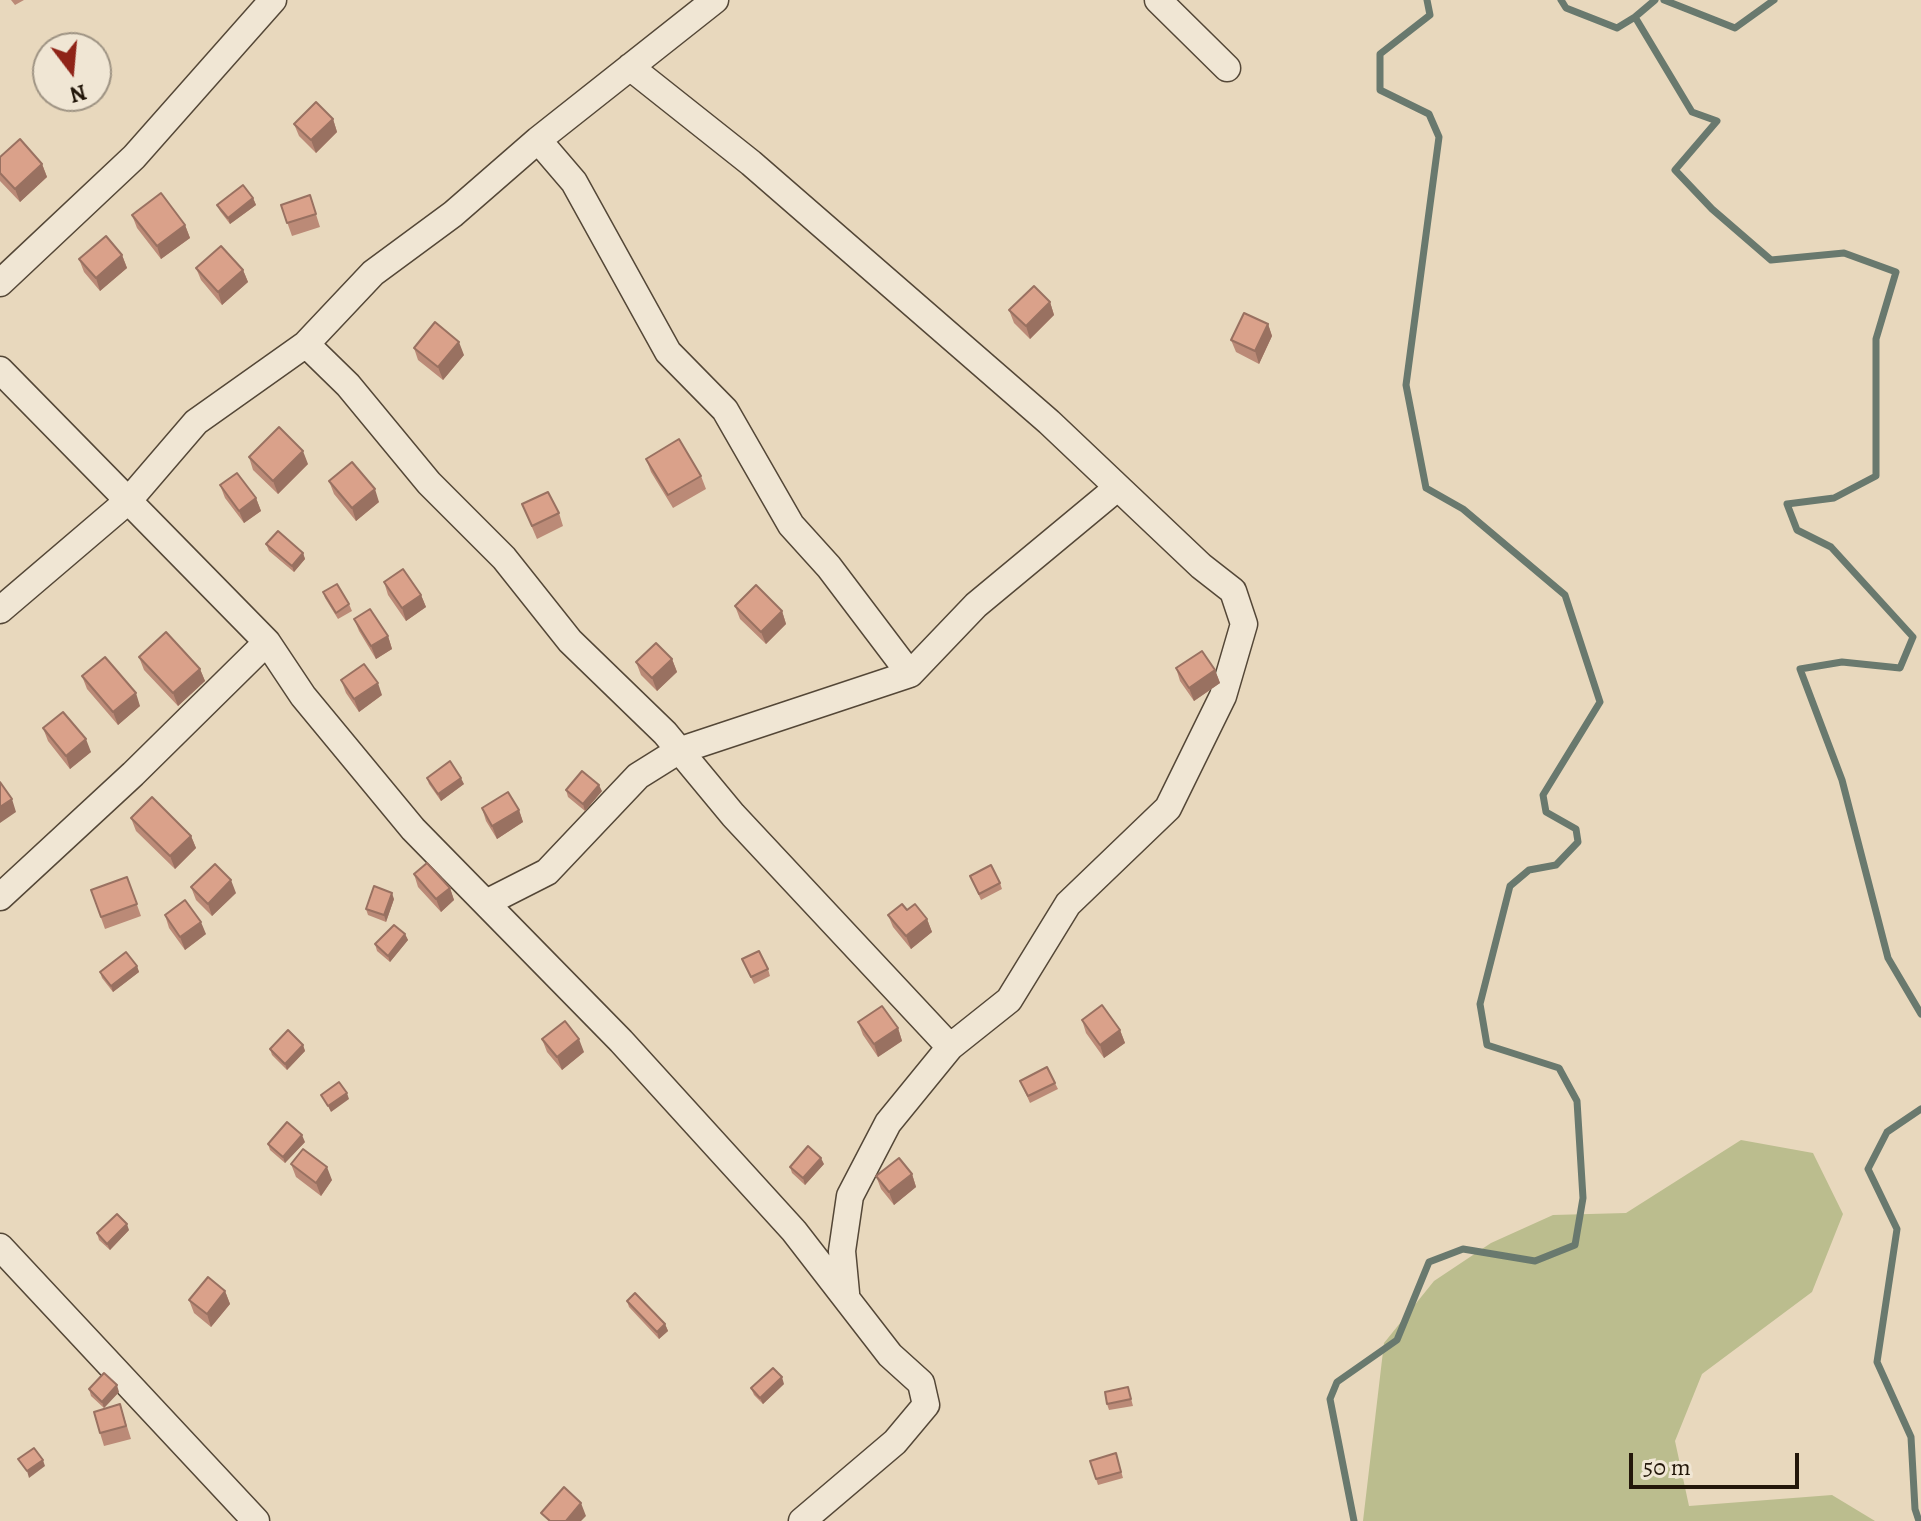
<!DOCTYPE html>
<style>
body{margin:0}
#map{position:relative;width:1921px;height:1521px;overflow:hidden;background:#e8d8bd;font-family:Alegreya,serif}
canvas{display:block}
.north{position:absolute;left:32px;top:32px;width:80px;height:80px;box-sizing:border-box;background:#f0e6d4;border:2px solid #9e9383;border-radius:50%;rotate:164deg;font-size:22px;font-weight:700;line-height:32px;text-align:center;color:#23170a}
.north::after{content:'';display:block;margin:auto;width:28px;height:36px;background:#8f2418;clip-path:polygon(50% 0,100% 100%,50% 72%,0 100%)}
.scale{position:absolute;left:1629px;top:1453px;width:170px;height:36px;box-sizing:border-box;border:4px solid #23170a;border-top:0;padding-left:10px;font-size:24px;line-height:28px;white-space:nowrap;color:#23170a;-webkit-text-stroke:6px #f0e6d4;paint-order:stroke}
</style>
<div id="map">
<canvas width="1921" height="1521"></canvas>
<div class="north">N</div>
<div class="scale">50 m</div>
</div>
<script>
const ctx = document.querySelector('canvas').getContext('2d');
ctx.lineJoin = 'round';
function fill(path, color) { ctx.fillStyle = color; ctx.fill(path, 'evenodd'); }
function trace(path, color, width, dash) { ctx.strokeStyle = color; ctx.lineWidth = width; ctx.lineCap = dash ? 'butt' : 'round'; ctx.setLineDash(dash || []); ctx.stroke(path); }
const green = new Path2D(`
 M1741,1140l72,13 30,61 -31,78 -110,82 -27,67 14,65 143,-11 43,26h-512l21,-178 50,-62 57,-38 62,-28 73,-2z`);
const stream = new Path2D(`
 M1561,0l5,8 51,20 18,-11
 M1655,0l-20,17 57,95 25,9 -42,49 37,39 59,51 73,-7 52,19 -20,67v137l-42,22 -47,6 10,26 34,17 82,90 -13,31 -58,-6 -42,7 42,111 46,178 33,56
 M1664,0l71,28 39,-28
 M1354,1521l-24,-122 7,-17 60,-42 32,-78 34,-13 72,12 40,-16 8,-47 -6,-97 -18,-33 -72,-23 -7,-41 30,-118 19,-16 27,-5 22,-23 -2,-13 -30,-17 -3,-17 57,-93 -35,-107 -102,-86 -37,-21 -20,-103 33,-248 -10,-23 -49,-24v-36l50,-39 -3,-15
 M1919,1521l-4,-12 -4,-72 -34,-75 20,-133 -29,-60 19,-37 34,-23`);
const minor = new Path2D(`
 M1158,0l69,68
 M630,67l121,96 298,259 152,144 32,25 11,33 -21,72 -55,112 -100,96 -59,96 -59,47 -62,76 -38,73 -8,55 4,42
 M538,140l36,42 94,170 57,58 66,115 38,42 81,107
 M0,283l134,-126 139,-157
 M306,344l42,41 81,98 75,75 66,83 95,92 68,82 217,232
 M0,370l267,272 36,54 110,133 208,212 173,190 96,124 31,28 5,22 -31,37 -93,79
 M0,610l129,-110 67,-78 110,-78 67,-71 80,-59 85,-74 177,-140
 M0,897l133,-123 134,-132
 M486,903l61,-31 91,-96 40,-25 232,-77 66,-69 141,-117
 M0,1247l256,274`);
const wall = new Path2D(`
 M11,0h13l-9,5z
 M333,119l4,13 -21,21 -17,-17 -5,-12z
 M0,157l42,7 5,13 -27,25 -20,-21z
 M253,198l3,7 -26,19 -10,-13 -3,-6z
 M281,205l33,3 6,19 -28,9z
 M132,215l53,10 5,13 -29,21 -24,-31z
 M122,255l5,13 -27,23 -16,-19 -5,-13z
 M196,268l47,2 5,12 -26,23 -21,-25z
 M1050,302l4,13 -24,24 -16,-16 -5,-13z
 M1268,324l4,12 -13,28 -23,-12 -5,-12z
 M414,348l50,7 -21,25 -25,-20z
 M249,457l59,7 -30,30 -25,-24z
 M646,459l55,17 5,13 -33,19 -22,-36z
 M329,481l50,21 -23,19 -22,-27z
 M220,485l36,13 5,13 -17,12 -19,-25z
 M522,504l37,9 4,13 -26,13z
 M266,544l37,9 2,6 -11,13 -25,-21z
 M384,582l37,13 5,12 -20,14 -18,-26z
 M323,592l26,12 3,7 -14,8 -13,-21z
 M735,606l47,5 4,13 -20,20 -26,-25z
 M354,619l34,17 4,13 -16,10 -17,-28z
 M139,657l61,12 5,12 -27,25 -34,-36z
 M672,659l5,13 -20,19 -16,-16 -5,-13z
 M1176,668l39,2 5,13 -26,18 -14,-20z
 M82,676l58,30 -22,19 -31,-36z
 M341,680l41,15 -23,17 -13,-19z
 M43,728l48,24 -21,17 -22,-28z
 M427,778l37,6 -23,17 -12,-17z
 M566,790l36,1 -17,20 -17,-14z
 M482,808l37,2 4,12 -26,17 -11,-18z
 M131,818l60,18 5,12 -21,21 -39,-38z
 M414,874l36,14 4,12 -13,12 -23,-25z
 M970,876l30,7 2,6 -21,11z
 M127,877l14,39 -36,13 -14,-39z
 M191,887l45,6 -24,23 -16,-16z
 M394,899l-8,23 -18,-7 -2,-6z
 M907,910l20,9 5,13 -21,17 -18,-22 -5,-12z
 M165,915l41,19 -21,16 -16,-22z
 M405,934l3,6 -18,22 -13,-11 -2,-7z
 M742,959l26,10 2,7 -16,8z
 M137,966l2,6 -26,20 -11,-14 -2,-6z
 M1082,1020l38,10 5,13 -21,15 -18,-25z
 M858,1022l40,6 4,13 -24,16 -15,-22z
 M542,1039l42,13 -22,18 -15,-18z
 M303,1045l2,6 -18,19 -15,-15 -2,-6z
 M1020,1081l35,2 3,6 -28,14z
 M305,1142l-20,21 -15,-13 -2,-6z
 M291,1164l41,16 -11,16 -25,-19z
 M824,1164l-19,21 -13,-12 -2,-6z
 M912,1174l4,13 -22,18 -13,-16 -5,-13z
 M129,1230l-19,20 -11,-10 -2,-7z
 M225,1291l5,13 -19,23 -17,-14 -5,-13z
 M627,1301l38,23 3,7 -9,8 -30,-32z
 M784,1384l-21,20 -9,-9 -3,-7z
 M1128,1387l5,19 -24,4 -2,-6z
 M89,1389l30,3 -15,16 -13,-12z
 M120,1404l11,35 -27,7 -4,-13z
 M1116,1453l7,25 -25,7 -8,-24z`);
const shadedWall = new Path2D(`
 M333,119l4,13 -21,21 -5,-13z
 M42,164l5,13 -27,25 -5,-13z
 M253,198l3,7 -26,19 -2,-6z
 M185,225l5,13 -29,21 -4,-13z
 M122,255l5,13 -27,23 -4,-13z
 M243,270l5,12 -26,23 -4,-13z
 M1050,302l4,13 -24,24 -4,-13z
 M1268,324l4,12 -13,28 -4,-13z
 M459,342l5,13 -21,25 -5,-13z
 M303,451l5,13 -30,30 -5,-13z
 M375,489l4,13 -23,19 -4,-13z
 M256,498l5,13 -17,12 -5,-12z
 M303,553l2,6 -11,13 -2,-6z
 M421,595l5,12 -20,14 -4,-13z
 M782,611l4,13 -20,20 -5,-12z
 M388,636l4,13 -16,10 -5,-13z
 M672,659l5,13 -20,19 -5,-13z
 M200,669l5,12 -27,25 -5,-13z
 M1215,670l5,13 -26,18 -5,-13z
 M378,683l4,12 -23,17 -5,-13z
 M136,693l4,13 -22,19 -5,-13z
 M86,739l5,13 -21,17 -4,-13z
 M461,778l3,6 -23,17 -3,-7z
 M599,785l3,6 -17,20 -2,-7z
 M12,799l4,13 -16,11v-16z
 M519,810l4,12 -26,17 -5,-13z
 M191,836l5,12 -21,21 -5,-13z
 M231,880l5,13 -24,23 -4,-12z
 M450,888l4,12 -13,12 -5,-13z
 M392,893l2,6 -8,23 -2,-7z
 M927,919l5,13 -21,17 -5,-13z
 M201,922l5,12 -21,16 -5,-13z
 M405,934l3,6 -18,22 -2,-6z
 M137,966l2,6 -26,20 -2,-6z
 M898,1028l4,13 -24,16 -4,-13z
 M1120,1030l5,13 -21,15 -4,-13z
 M579,1039l5,13 -22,18 -5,-13z
 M303,1045l2,6 -18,19 -2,-6z
 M347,1093l2,6 -18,13 -3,-6z
 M302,1135l3,7 -20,21 -2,-6z
 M821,1158l3,6 -19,21 -2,-7z
 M327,1167l5,13 -11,16 -5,-13z
 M912,1174l4,13 -22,18 -5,-13z
 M127,1224l2,6 -19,20 -3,-6z
 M225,1291l5,13 -19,23 -4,-13z
 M665,1324l3,7 -9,8 -2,-7z
 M782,1377l2,7 -21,20 -3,-6z
 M117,1385l2,7 -15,16 -2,-6z
 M43,1460l2,6 -16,12 -2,-7z
 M581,1503l5,13 -5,5h-15z`);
const building = new Path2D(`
 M316,102l17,17 -22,21 -17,-16z
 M20,139l22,25 -27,25 -15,-16v-16z
 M243,185l10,13 -25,20 -11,-13z
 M161,193l24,32 -28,21 -25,-31z
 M310,195l6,19 -29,9 -6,-18z
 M106,236l16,19 -26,23 -17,-19z
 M221,246l22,24 -25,22 -22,-24z
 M1034,286l16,16 -24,24 -17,-16z
 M1244,313l24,11 -13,27 -24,-11z
 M435,322l24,20 -21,25 -24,-19z
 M279,427l24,24 -30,30 -24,-24z
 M679,439l22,37 -33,19 -22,-36z
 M352,462l23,27 -23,19 -23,-27z
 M237,473l19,25 -17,13 -19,-26z
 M548,492l11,21 -27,13 -10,-22z
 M278,531l25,22 -11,13 -26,-22z
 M403,569l18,26 -19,13 -18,-26z
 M337,584l12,20 -13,9 -13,-21z
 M756,585l26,26 -21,21 -26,-26z
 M370,609l18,27 -17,10 -17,-27z
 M166,632l34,37 -27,24 -34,-36z
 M656,643l16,16 -20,19 -16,-16z
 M1202,651l13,19 -26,18 -13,-20z
 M105,657l31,36 -23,19 -31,-36z
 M364,664l14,19 -24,16 -13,-19z
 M63,712l23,27 -20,17 -23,-28z
 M450,761l11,17 -23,16 -11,-16z
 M582,771l17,14 -16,19 -17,-14z
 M0,782l12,17 -12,8z
 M508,792l11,18 -27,16 -10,-18z
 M152,797l39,39 -21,20 -39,-38z
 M427,863l23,25 -14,11 -22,-25z
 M215,864l16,16 -23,24 -17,-17z
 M991,865l9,18 -21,11 -9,-18z
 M127,877l10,27 -36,13 -10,-27z
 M374,886l18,7 -8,22 -18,-6z
 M185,900l16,22 -21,15 -15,-22z
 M902,904l5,6 8,-6 12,15 -21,17 -18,-21z
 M394,925l11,9 -17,22 -13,-12z
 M759,951l9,18 -17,8 -9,-18z
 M126,952l11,14 -26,20 -11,-14z
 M1102,1005l18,25 -20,15 -18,-25z
 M882,1006l16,22 -24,16 -16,-22z
 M565,1021l14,18 -22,18 -15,-18z
 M288,1030l15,15 -18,19 -15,-15z
 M1047,1067l8,16 -27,13 -8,-15z
 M339,1082l8,11 -19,13 -7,-11z
 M287,1122l15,13 -19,22 -15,-13z
 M808,1146l13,12 -18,20 -13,-11z
 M303,1149l24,18 -11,16 -25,-19z
 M899,1158l13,16 -23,18 -13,-16z
 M117,1214l10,10 -20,20 -10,-11z
 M208,1277l17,14 -18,23 -18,-14z
 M635,1293l30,31 -8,8 -30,-31z
 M773,1368l9,9 -22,21 -9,-10z
 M104,1373l13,12 -15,17 -13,-13z
 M1128,1387l3,12 -24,5 -2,-12z
 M120,1404l6,22 -26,7 -6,-21z
 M34,1448l9,12 -16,11 -9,-12z
 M1116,1453l5,19 -25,7 -6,-18z
 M564,1487l17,16 -15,18h-16l-9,-8z`);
fill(green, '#bbbd8e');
trace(stream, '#69796e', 7);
trace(minor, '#544737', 29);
trace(minor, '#f0e6d4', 26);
fill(wall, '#bb8a77');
fill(shadedWall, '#997161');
fill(building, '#daa18a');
trace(building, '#997161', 2);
</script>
